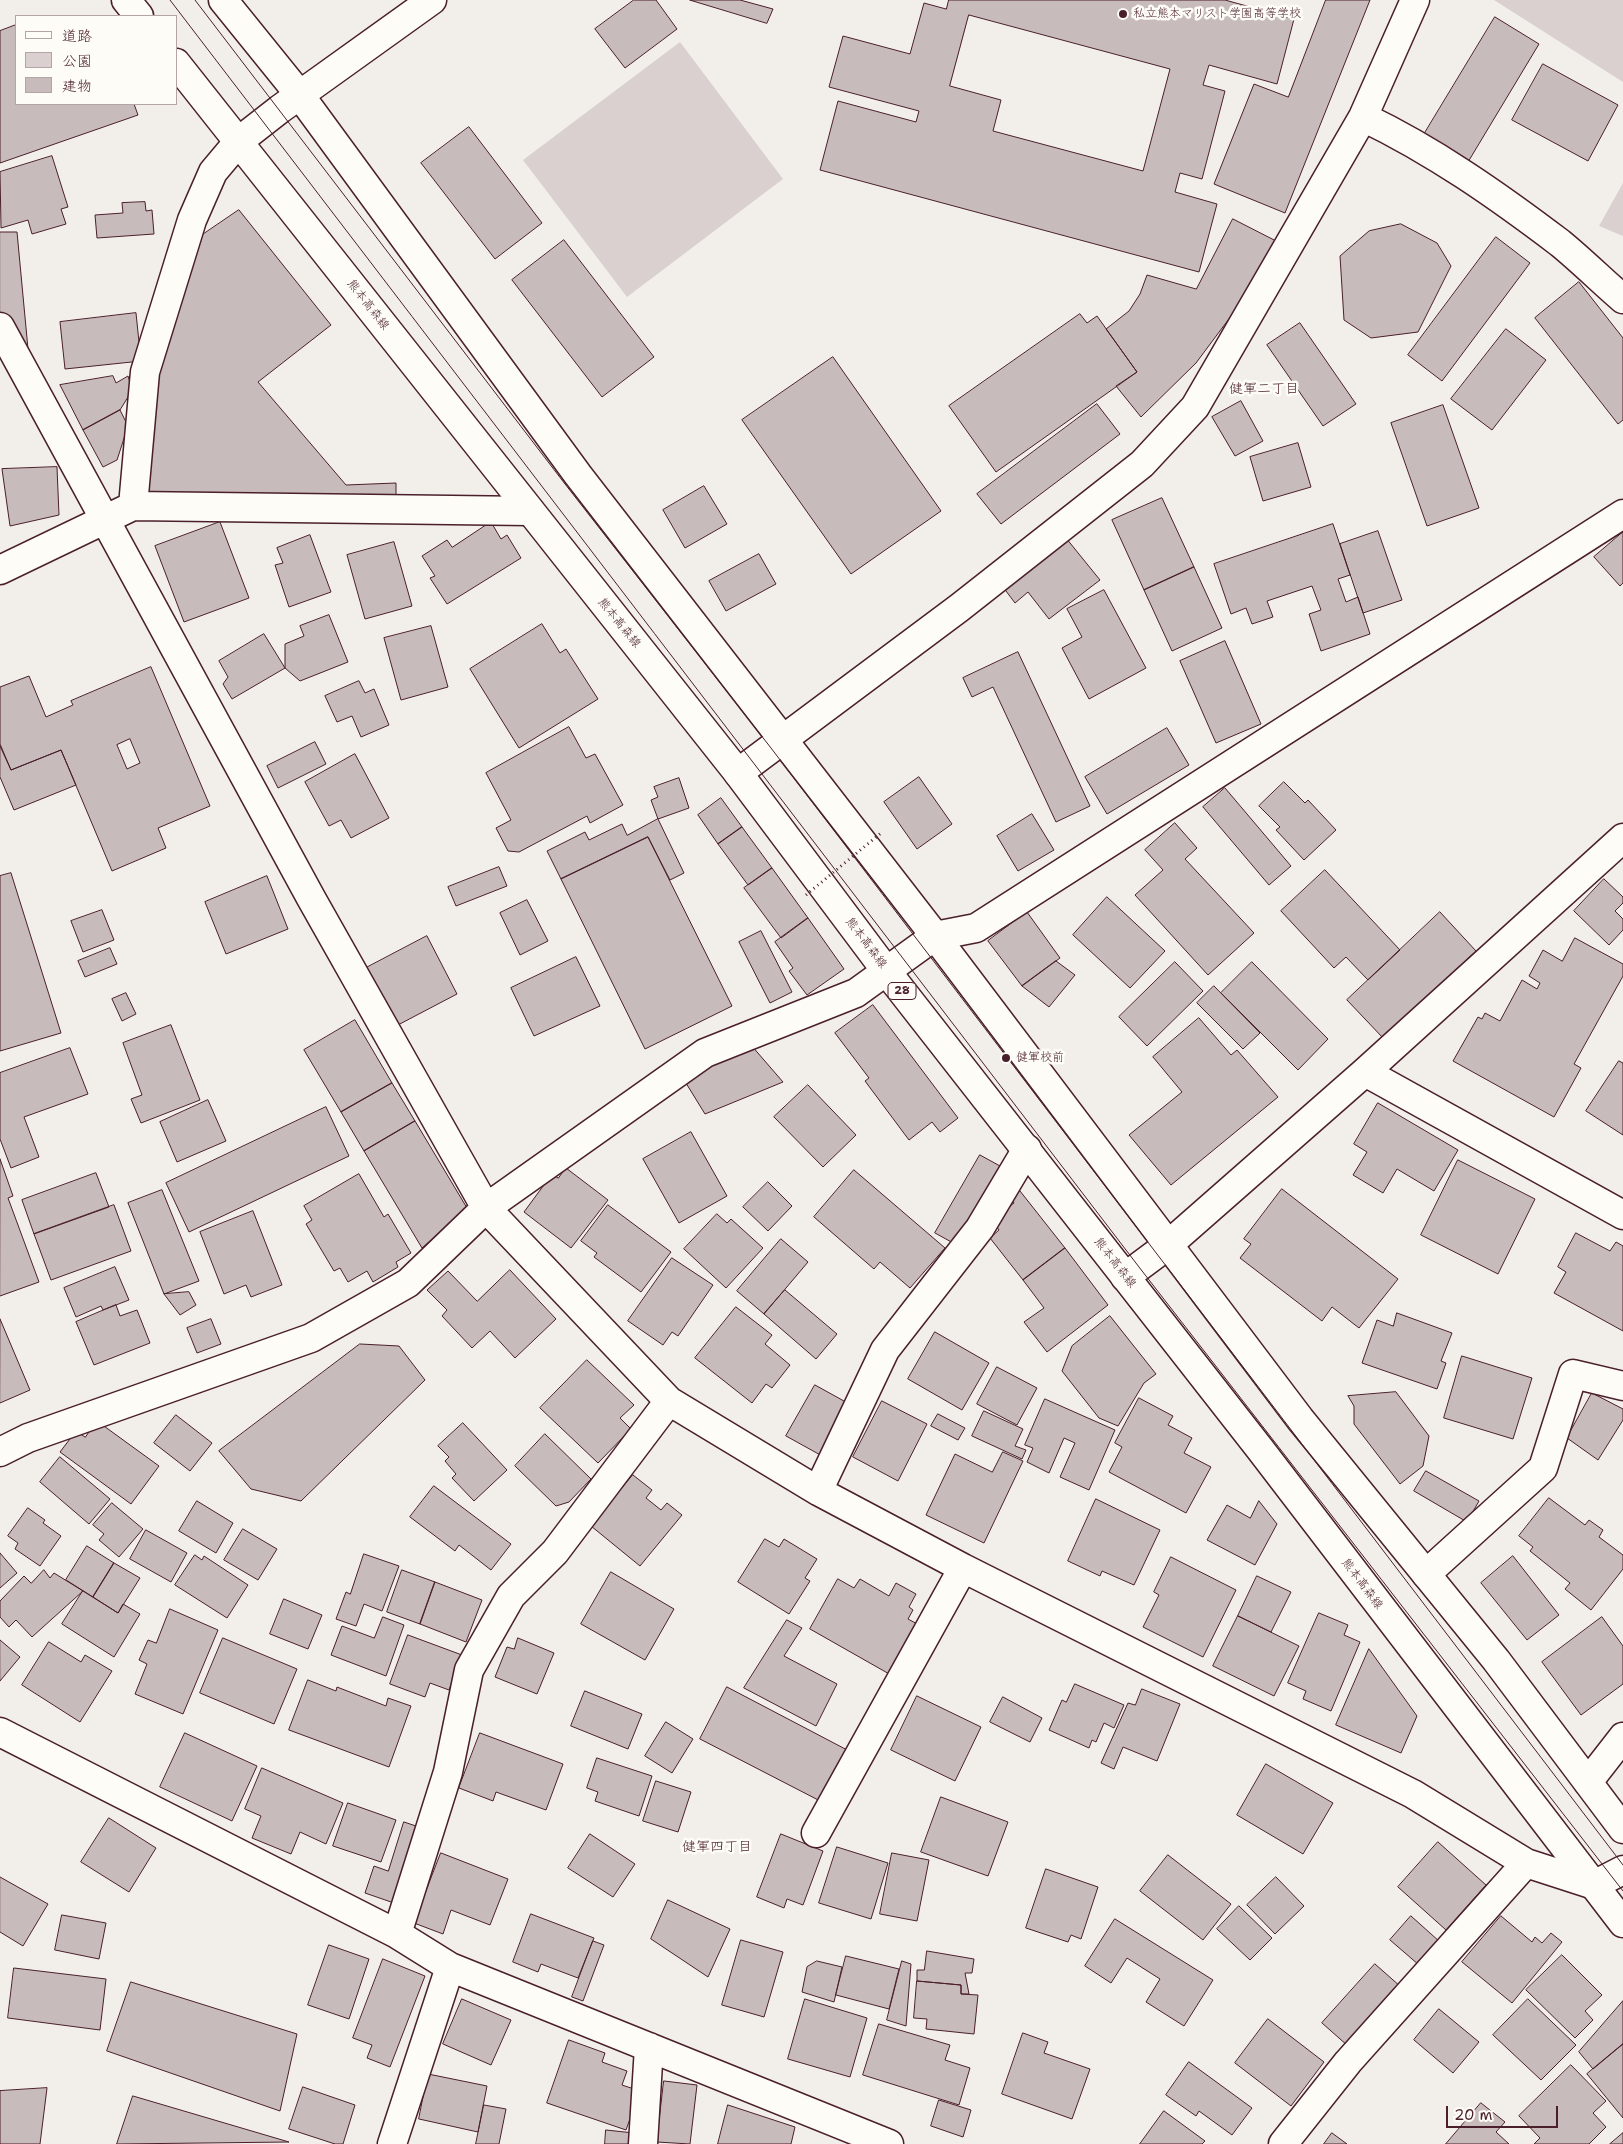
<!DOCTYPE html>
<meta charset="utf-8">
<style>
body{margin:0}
#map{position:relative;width:1623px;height:2144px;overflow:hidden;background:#f2efeb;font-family:"Shantell Sans","Klee One",sans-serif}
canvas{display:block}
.legend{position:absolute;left:15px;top:15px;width:162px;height:90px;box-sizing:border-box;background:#fdfcf7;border:1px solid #b5a4a5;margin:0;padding:6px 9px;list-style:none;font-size:15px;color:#4a1f2b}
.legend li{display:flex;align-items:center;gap:10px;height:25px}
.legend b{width:25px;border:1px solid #b5a4a5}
.scale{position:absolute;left:1446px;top:2106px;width:112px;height:22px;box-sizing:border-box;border:2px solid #4a1f2b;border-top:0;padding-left:6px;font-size:15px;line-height:18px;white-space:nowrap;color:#4a1f2b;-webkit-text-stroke:4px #fdfcf7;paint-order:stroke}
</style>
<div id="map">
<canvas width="1623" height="2144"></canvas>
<ul class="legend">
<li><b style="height:6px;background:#fdfcf7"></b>道路</li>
<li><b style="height:14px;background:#d9d0cf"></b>公園</li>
<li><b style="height:14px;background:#c8bbbb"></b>建物</li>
</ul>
<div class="scale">20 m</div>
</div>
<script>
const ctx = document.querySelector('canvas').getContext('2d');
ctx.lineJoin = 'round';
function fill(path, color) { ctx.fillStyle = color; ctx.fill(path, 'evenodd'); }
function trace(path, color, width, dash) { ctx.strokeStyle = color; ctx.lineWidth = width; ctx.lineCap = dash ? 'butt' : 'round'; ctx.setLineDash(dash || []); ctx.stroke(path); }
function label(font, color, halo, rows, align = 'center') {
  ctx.font = font + ' "Shantell Sans","Klee One",sans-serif'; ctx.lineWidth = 5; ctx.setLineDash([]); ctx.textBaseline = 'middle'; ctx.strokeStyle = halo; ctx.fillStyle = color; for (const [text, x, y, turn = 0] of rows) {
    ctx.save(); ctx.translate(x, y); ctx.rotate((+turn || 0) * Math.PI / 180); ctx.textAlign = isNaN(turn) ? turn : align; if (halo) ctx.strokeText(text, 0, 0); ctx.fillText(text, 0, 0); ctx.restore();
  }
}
const green = new Path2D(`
 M1494,0h129v82z
 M680,42l103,137 -156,118 -104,-137z
 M1623,183v53l-24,-10z`);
const building = new Path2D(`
 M634,0h22l21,29 -52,39 -30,-39z
 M690,0h50l33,9 -6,14z
 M949,0h276l69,19 -17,65 -68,-19 -6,20 22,6 -23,88 -22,-6 -5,19 42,12 -18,68 -379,-102 18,-69 78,21 3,-11 -90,-24 14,-51 67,18 14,-51 22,6zM969,15l201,54 -27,102 -150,-40 8,-31 -51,-14z
 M1326,0h44l-85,213 -71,-29 40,-100 34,13z
 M1495,17l44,27 -77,128 -45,-26z
 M16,25v79h118l4,11 -138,48v-132z
 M1543,64l75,41 -30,56 -76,-41z
 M469,127l73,96 -47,36 -74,-96z
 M52,156l16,51 -7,2 5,15 -34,10 -4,-14 -27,8 -1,-56z
 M145,202l1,9 6,-1 2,24 -57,4 -2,-23 28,-2 -1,-10z
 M239,210l92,115 -73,57 88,103 50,-2v18l-263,-4 50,-249z
 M1233,219l45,23 -32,54 -50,67 -55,54 -25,-31 21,-14 -31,-43 23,-18 11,-17 7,-19 49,14z
 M1401,224l36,19 14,23 -33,66 -47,6 -27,-18 -4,-64 29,-25z
 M0,232h17l11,117h-28z
 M1496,237l34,26 -88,118 -34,-26z
 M564,240l90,117 -52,40 -90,-117z
 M1579,282l44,56v82l-5,4 -83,-106z
 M136,313l5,48 -76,8 -5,-47z
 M1080,314l7,9 10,-7 40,56 -141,100 -47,-66z
 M1300,323l56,81 -33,22 -56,-81z
 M1506,329l40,31 -54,70 -41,-31z
 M833,357l108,154 -90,63 -109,-154z
 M113,376l3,7 12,-7 3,10 -3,11 -8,13 -37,20 -23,-45z
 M1241,401l22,40 -28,15 -23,-39z
 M1097,404l23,30 -119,90 -24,-30z
 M1443,405l36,103 -52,18 -36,-103z
 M120,410l8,16 -11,34 -14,7 -20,-37z
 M1298,443l13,44 -48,14 -13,-44z
 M57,467l2,48 -49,11 -8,-57z
 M704,486l23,38 -42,24 -22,-38z
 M1162,498l32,69 -50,23 -32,-70z
 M220,522l29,76 -65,24 -29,-76z
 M491,522l10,17 6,-4 14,23 -74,46 -17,-26 5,-2 -13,-20 25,-16 5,7z
 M1333,524l17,51 -12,4 8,23 12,-5 12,37 -49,17 -12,-37 12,-4 -9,-24 -45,15 6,16 -21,7 -6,-16 -15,6 -17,-50z
 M1378,531l24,69 -39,13 -23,-69z
 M1623,532v51l-3,3 -26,-29z
 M310,535l21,57 -42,15 -14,-42 8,-2 -6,-15z
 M1066,538l34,42 -51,39 -21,-27 -13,11 -12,-16z
 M394,542l18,64 -47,13 -18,-64z
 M759,554l17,30 -50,27 -17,-30z
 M1194,567l28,61 -50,23 -28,-61z
 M1104,590l42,78 -57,31 -27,-51 20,-11 -15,-28z
 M329,615l19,47 -48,19 -15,-13v-24l19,-8 -4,-10z
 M542,624l18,29 6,-4 32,50 -79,49 -49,-79z
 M431,626l17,61 -47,13 -17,-62z
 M264,634l21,34 -53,31 -9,-15 5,-7 -9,-16z
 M1225,641l36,83 -45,19 -36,-82z
 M1018,652l72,154 -34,16 -63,-135 -21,10 -9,-19z
 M151,667l59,139 -52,22 8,20 -54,23 -51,-121 -50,20 -11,-26v-57l29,-11 17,41 27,-12 -2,-4zM130,739l10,24 -13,6 -10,-24z
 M359,681l6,12 9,-4 15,36 -28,12 -9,-21 -15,6 -12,-26z
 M569,727l17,31 9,-4 28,51 -33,18 -3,-7 -68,36 -11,-1 -12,-23 15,-8 -25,-47z
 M1167,728l22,37 -82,49 -22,-37z
 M315,742l11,22 -48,24 -11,-22z
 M0,746l11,24 50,-20 15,35 -62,25 -14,-33z
 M355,754l34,64 -38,20 -10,-18 -12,6 -24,-44z
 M919,777l33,47 -35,25 -33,-47z
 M679,778l10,30 -31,11 -7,-19 7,-3 -4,-10z
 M1284,782l21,21 3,-3 28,30 -32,30 -28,-30 4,-3 -21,-21z
 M1225,788l66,78 -22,19 -66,-78z
 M721,798l21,29 -24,17 -20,-29z
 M1032,814l22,36 -36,21 -21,-35z
 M658,819l26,54 -14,7 -22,-43 -87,42 -14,-28 38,-19 4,8 33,-16 5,11z
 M1175,823l22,25 -12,11 69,74 -46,42 -73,-80 28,-25 -18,-20z
 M742,827l30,41 -24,17 -30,-41z
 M648,837l84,169 -87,43 -84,-170z
 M499,867l8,19 -51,20 -8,-19z
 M772,868l36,50 -27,20 -37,-50z
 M1325,870l75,80 -32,30 -22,-23 -12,11 -53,-57z
 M11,873l50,160 -61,18v-175z
 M267,876l21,53 -62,25 -21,-52z
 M1604,879l19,18v6l-8,8 8,8v11l-14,15 -35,-34z
 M1107,897l58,54 -35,37 -57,-53z
 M527,900l21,41 -28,14 -20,-42z
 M102,910l12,30 -31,12 -12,-31z
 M1027,912l33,46 -38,28 -34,-45z
 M1440,912l36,39 -93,87 -36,-38z
 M808,918l36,51 -37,26 -18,-24 4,-3 -18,-26z
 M761,931l31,61 -22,11 -31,-61z
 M427,936l30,58 -61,32 -30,-58z
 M1575,938l48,26v12l-49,88 7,4 -27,49 -101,-56 25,-44 4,2 3,-6 15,8 22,-41 15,9 3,-6 -11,-7 14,-26 19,11z
 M110,948l7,16 -32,13 -7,-16z
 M576,957l24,49 -66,30 -23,-48z
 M1056,961l19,14 -26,32 -27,-21z
 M1175,962l28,29 -56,55 -28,-29z
 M1252,962l76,77 -30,31 -77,-77z
 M1214,986l46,47 -17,16 -46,-46z
 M126,993l10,21 -14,7 -10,-22z
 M873,1005l85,113 -18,14 -8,-10 -23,18 -44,-59 4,-3 -34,-45z
 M1199,1018l32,37 6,-5 41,47 -107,88 -42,-50 53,-43 -29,-35z
 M355,1020l37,63 -51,29 -37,-62z
 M171,1025l29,75 -59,23 -10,-24 11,-4 -19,-52z
 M751,1045l32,37 -78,32 -24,-39z
 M70,1048l18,46 -64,23 15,40 -28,11 -11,-29v-66z
 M1619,1061l4,2v72l-37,-24z
 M392,1083l23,38 -51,30 -23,-39z
 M808,1085l48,50 -33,32 -49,-50z
 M208,1100l18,41 -49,21 -17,-40z
 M1378,1103l80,47 -24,41 -37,-22 -14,24 -30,-18 14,-23 -13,-8z
 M326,1107l23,49 -160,76 -23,-49z
 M415,1121l52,87 -45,40 -58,-97z
 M691,1132l36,64 -48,27 -36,-64z
 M980,1155l20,11 -45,78 -20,-11z
 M0,1159l13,37 -5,2 31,84 -39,14z
 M1458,1160l77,39 -37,75 -77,-39z
 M566,1168l42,32 -37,48 -47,-36 28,-38 6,4z
 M854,1170l91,78 -35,40 -30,-26 -6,7 -60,-52z
 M96,1173l13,34 -75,27 -12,-34z
 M359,1174l25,43 4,-3 23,39 -15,9 2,5 -25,15 -6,-11 -19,11 -8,-14 -6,3 -28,-47 6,-4 -8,-14z
 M768,1182l24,24 -24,25 -25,-24z
 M1282,1189l116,90 -39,49 -27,-21 -10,14 -82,-63 11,-14 -7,-5z
 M162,1190l37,91 -35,13 -36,-91z
 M1020,1191l45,57 -42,32 -33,-42 9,-8 -7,-10 22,-17 -3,-5z
 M114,1205l17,46 -80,29 -17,-46z
 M608,1205l63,47 -30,40 -47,-35 3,-4 -16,-12z
 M253,1211l29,74 -31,12 -5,-12 -22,9 -24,-62z
 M717,1214l10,9 4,-4 32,29 -37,40 -42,-39z
 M1576,1233l34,18 6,-9 7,4v85l-69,-38 12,-21 -8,-5z
 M781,1239l27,23 -44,52 -27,-23z
 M1065,1248l43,57 -61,47 -23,-30 20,-14 -21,-28z
 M672,1258l41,27 -35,51 -6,-4 -9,13 -35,-24z
 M115,1267l14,33 -26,10 -2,-4 -25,11 -12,-29z
 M510,1270l46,49 -41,39 -25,-27 -18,17 -30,-32 5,-6 -20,-20 21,-19 29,30z
 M785,1290l52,44 -21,25 -52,-45z
 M189,1292l7,13 -16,10 -16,-21z
 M116,1305l4,11 17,-6 13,33 -56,22 -18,-43z
 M736,1307l36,28 -7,9 25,21 -18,23 -6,-4 -14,19 -57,-45z
 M1397,1313l55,20 -11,28 5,2 -9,26 -75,-26 15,-43 16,6z
 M1110,1316l46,58 -12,9 -26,43 -19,-8 -37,-47 10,-25z
 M0,1319l30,71 -30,13z
 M211,1319l10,25 -24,9 -10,-25z
 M935,1332l54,31 -27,47 -54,-31z
 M360,1344l39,2 26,34 -124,121 -50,-12 -32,-38z
 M1462,1356l70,22 -19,61 -69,-21z
 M587,1360l47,45 -14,13 11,11 -33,34 -58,-55z
 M997,1367l40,21 -20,37 -40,-21z
 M815,1385l38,21 -29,51 -38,-21z
 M1396,1392l33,44 -6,30 -23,18 -46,-60v-18l-6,-10z
 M1592,1393l31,16v11l-25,40 -31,-22z
 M1139,1398l34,18 -5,9 24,13 -8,15 27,14 -25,46 -77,-41 13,-25 -7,-4z
 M1045,1399l70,31 -26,60 -29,-13 15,-34 -11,-5 -15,35 -22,-11 6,-14 -8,-3z
 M882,1401l45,23 -29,57 -45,-24z
 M984,1411l39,18 -8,17 11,4 -4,9 -50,-23z
 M938,1414l27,14 -7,12 -27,-14z
 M176,1415l36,28 -22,28 -36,-28z
 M97,1421l62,45 -28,38 -71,-52 16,-21 9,6z
 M463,1423l44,47 -33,31 -22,-23 4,-4 -11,-13 4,-4 -11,-11z
 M545,1434l46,45 -22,23 -13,4 -41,-40z
 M1003,1452l20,9 -39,82 -58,-28 29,-61 37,18z
 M60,1457l50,42 -21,25 -49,-42z
 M1426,1471l53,30 -12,21 -53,-31z
 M633,1475l19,15 -6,8 15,12 6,-7 15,12 -42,51 -49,-40z
 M434,1486l77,58 -20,26 -32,-25 -4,6 -45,-34z
 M1549,1498l36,27 4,-5 14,10 -4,7 24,18v14l-32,41 -26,-21 5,-6 -40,-32 3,-4 -14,-11z
 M1096,1499l64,31 -26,55 -32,-14 -2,5 -32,-15z
 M197,1501l36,22 -17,30 -37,-22z
 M1259,1501l18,23 -22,41 -48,-25 20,-35 23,13z
 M112,1503l31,26 -24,28 -20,-17 5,-6 -11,-9z
 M28,1508l17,12 -2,3 18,13 -21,30 -25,-17 3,-6 -10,-7z
 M243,1529l34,20 -19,31 -34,-20z
 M146,1530l41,23 -16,29 -41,-23z
 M765,1539l14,8 5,-8 33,20 -12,19 5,3 -21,33 -51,-32z
 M87,1546l27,17 -21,34 -27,-17z
 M0,1553l17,20 -17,15z
 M364,1554l35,12 -17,45 -18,-7 -8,22 -20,-7 10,-27 4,2z
 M195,1555l7,5 2,-4 44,29 -21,33 -52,-33z
 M1513,1556l46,59 -32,25 -46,-57z
 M1171,1557l65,33 -33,67 -60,-30 16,-32 -5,-3z
 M114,1563l26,15 -22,35 -25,-16z
 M44,1570l6,8 4,-5 29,18 -51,46 -16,-17 -7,7 -9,-10v-16l24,-25 7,7z
 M402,1570l33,12 -15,42 -33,-12z
 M611,1572l63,37 -29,51 -64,-36z
 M1257,1576l34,16 -20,40 -33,-16z
 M838,1579l16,9 6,-9 29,17 7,-13 20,11 -7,13 4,3 -5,9 11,6 -28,50 -81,-46z
 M435,1582l47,18 -16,42 -46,-18z
 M83,1591l35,22 5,-9 17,10 -26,43 -52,-33z
 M284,1599l38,16 -14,34 -38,-15z
 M170,1609l48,21 -35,84 -48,-20 12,-30 -8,-4 9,-20 8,3z
 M1319,1613l29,12 -4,10 16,7 -29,69 -28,-12 3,-8 -18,-8z
 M1238,1616l61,30 -25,50 -61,-30z
 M383,1617l21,8 -18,51 -55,-21 11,-29 32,12z
 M1602,1617l21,29v38l-42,31 -39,-53z
 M787,1620l15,8 -18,28 53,28 -21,42 -72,-38z
 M408,1635l54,20 -13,35 -19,-7 -5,14 -35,-13z
 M223,1638l74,31 -23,55 -74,-31z
 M518,1638l36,15 -17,41 -42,-17 12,-30 7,2z
 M0,1640l20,17 -20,24z
 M49,1642l32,20 4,-7 27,16 -32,51 -58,-37z
 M1369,1649l48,67 -16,37 -65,-28z
 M308,1680l28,11 1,-4 49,19 2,-8 23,8 -22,61 -100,-37z
 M1075,1684l49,21 -10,23 -10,-5 -8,19 -4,-2 -3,8 -40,-18 13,-30 4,2z
 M727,1687l124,65 -27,51 -124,-64z
 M1142,1689l38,15 -23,57 -34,-14 -9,22 -13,-6 27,-60 7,2z
 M585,1691l57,23 -14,35 -57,-23z
 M917,1696l64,31 -26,54 -64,-31z
 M1003,1697l39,21 -12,24 -40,-20z
 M666,1722l27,17 -21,34 -27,-17z
 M185,1733l72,33 -25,55 -72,-34z
 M480,1733l83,31 -17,46 -50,-18 -3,9 -34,-13z
 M597,1758l55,18 -13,40 -44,-15 3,-9 -11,-4z
 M1266,1764l67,39 -30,51 -66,-39z
 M262,1768l81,35 -17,41 -26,-12 -9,22 -39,-16 9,-22 -16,-7z
 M656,1781l35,11 -13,40 -35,-11z
 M941,1797l67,25 -20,54 -67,-24z
 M348,1803l48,17 -15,42 -48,-16z
 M109,1818l47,30 -27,44 -48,-30z
 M404,1822l15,5 -25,76 -29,-10 9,-27 14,5z
 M590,1834l45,30 -22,33 -45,-29z
 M781,1834l42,17 -20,54 -16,-6 -3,9 -27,-11z
 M1438,1842l48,43 -40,45 -48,-43z
 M837,1847l51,16 -17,56 -52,-16z
 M441,1853l67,26 -18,46 -39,-15 -8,24 -29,-11z
 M892,1853l37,7 -12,61 -37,-7z
 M1168,1855l63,49 -28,36 -63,-49z
 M1046,1869l52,18 -17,52 -10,-4 -3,7 -42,-14z
 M0,1877l48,27 -25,42 -23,-14z
 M1276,1877l28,29 -29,28 -28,-29z
 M668,1900l62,29 -22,48 -57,-38z
 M1239,1906l33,32 -22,22 -33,-31z
 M531,1914l63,24 -16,40 -37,-14 -3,8 -25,-10z
 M62,1915l44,8 -7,36 -44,-9z
 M1411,1916l29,26 -21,23 -29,-25z
 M1501,1916l31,26 3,-5 7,6 9,-10 11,9 -50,61 -50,-41z
 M1115,1919l98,61 -29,46 -38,-24 14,-23 -33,-21 -16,25 -26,-17z
 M741,1940l42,12 -19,65 -42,-12z
 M593,1941l11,4 -21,56 -11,-4z
 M329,1945l40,14 -20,60 -41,-14z
 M927,1951l47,8 -2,14h-7l4,21h-8v-9l-44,-4v-11h7z
 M1562,1955l40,40 -17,16 8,9 -18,18 -49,-48z
 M846,1956l53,13 -10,40 -53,-14z
 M383,1959l42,17 -35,91 -23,-9 5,-13 -19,-7z
 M817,1961l25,6 -8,35 -32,-10 5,-25z
 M902,1961l9,3 -5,62 -19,-6z
 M1375,1964l26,23 -53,59 -26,-23z
 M14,1968l92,11 -6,51 -92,-12z
 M917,1981l44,4v9l17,1 -4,39 -48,-5 1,-10 -13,-1z
 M131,1982l166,52 -17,77 -173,-60z
 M462,1999l49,21 -20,45 -48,-21z
 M805,1999l62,19 -17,59 -62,-18z
 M1528,1999l48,46 -35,35 -48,-45z
 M1623,2001v43l-30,25 -14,-17z
 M1439,2009l40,33 -26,31 -39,-33z
 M1268,2019l56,43 -33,44 -56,-43z
 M879,2024l71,21 -5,15 25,8 -11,37 -96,-30z
 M1023,2033l25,9 -4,11 46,16 -18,50 -70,-25z
 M569,2040l36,13 -3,9 25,9 -5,14 18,6 -14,39 -79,-27z
 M1623,2044v74l-36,-44z
 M1189,2062l63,46 -20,27 -33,-24 -3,5 -30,-21z
 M1571,2065l35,36 -13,12 13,14 -17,17h-55l6,-6 -21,-22z
 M428,2074l59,12 -9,46 -59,-13z
 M664,2081l33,4 -7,59 -33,-2z
 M303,2087l52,18 -12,39h-8l-46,-15z
 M47,2088l-7,56h-40v-53z
 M133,2096l156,46 -172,2z
 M939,2100l32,10 -8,27 -32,-11z
 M1481,2103l24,19 -9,10 13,12h-63z
 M484,2105l22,4 -7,35h-23z
 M728,2105l67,22 -4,17h-73z
 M1164,2111l41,30 -3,3h-62z
 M606,2130l28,3v11h-29z
 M1332,2133l15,11h-23z
 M1623,2133v11h-13z`);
const minor = new Path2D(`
 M1363,117c71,34 135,79 197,126 22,18 42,38 63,56
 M0,327l311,571 175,310 183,193 149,90 145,77 450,226 113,69 68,22 29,-15
 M133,506l12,-134 47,-152 21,-48 26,-31 41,-32 152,-109
 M0,570l133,-64 397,5
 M738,773l221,-165 183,-144 53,-57 168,-290 52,-117
 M1365,1072l258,143
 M1125,1277l43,-32 197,-173 258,-234
 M0,1452l28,-14 283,-100 97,-55 78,-75 219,-155 151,-60 79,-57 41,-8 647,-414
 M818,1491l67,-141 95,-122 47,-79
 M1426,1574l117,-106 30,-94 50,12
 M0,1732l397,202 53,33 439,177
 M1588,1782l35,-45
 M816,1833l147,-265
 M397,1934l51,-162 21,-102 42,-74 44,-44 114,-151
 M392,2144l58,-177
 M643,2144l6,-97
 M1283,2144l65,-82 178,-199`);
const primary = new Path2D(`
 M126,0l13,16
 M223,0l76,94 279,381 357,461 365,483 196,241 127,169
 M176,63l562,710 149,199 373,477 363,474`);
const tram = new Path2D(`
 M170,0l969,1267 484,624
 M195,0l370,484 206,264 852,1117`);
const pathBridge = new Path2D(`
 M806,895l75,-62`);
const markers = [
 [1123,14,5,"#4a1f2b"],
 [1006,1058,5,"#4a1f2b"]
];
const shields = [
 [902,991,28]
];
const shieldNames = [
 ["28",902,991]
];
const poiNames = [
 ["私立熊本マリスト学園高等学校",1133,14],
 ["健軍校前",1016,1058]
];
const streetNames = [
 ["熊本高森線",368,305,52],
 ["熊本高森線",619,623,51],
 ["熊本高森線",866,943,53],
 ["熊本高森線",1115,1263,52],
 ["熊本高森線",1362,1584,53]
];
const neighbourhoodNames = [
 ["健軍二丁目",1264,389],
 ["健軍四丁目",717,1847]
];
fill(green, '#d9d0cf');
fill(building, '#c8bbbb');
trace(building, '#4a1f2b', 1);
trace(minor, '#4a1f2b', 31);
trace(primary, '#4a1f2b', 31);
trace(minor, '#fdfcf7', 28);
trace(primary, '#fdfcf7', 28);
trace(tram, '#4a1f2b', 1);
trace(pathBridge, '#4a1f2b', 3, [1, 4]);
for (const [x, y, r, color] of markers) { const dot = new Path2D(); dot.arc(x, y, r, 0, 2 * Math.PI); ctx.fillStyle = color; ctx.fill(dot); trace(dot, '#fdfcf7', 2); }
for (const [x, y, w] of shields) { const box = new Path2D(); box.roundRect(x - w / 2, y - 8.5, w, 17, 4); ctx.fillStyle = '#fdfcf7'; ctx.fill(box); trace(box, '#4a1f2b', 1); }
label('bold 11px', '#4a1f2b', null, shieldNames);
label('12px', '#4a1f2b', '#fdfcf7', poiNames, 'left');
label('12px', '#4a1f2b', '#fdfcf7', streetNames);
label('14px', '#4a1f2b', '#fdfcf7', neighbourhoodNames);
</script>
